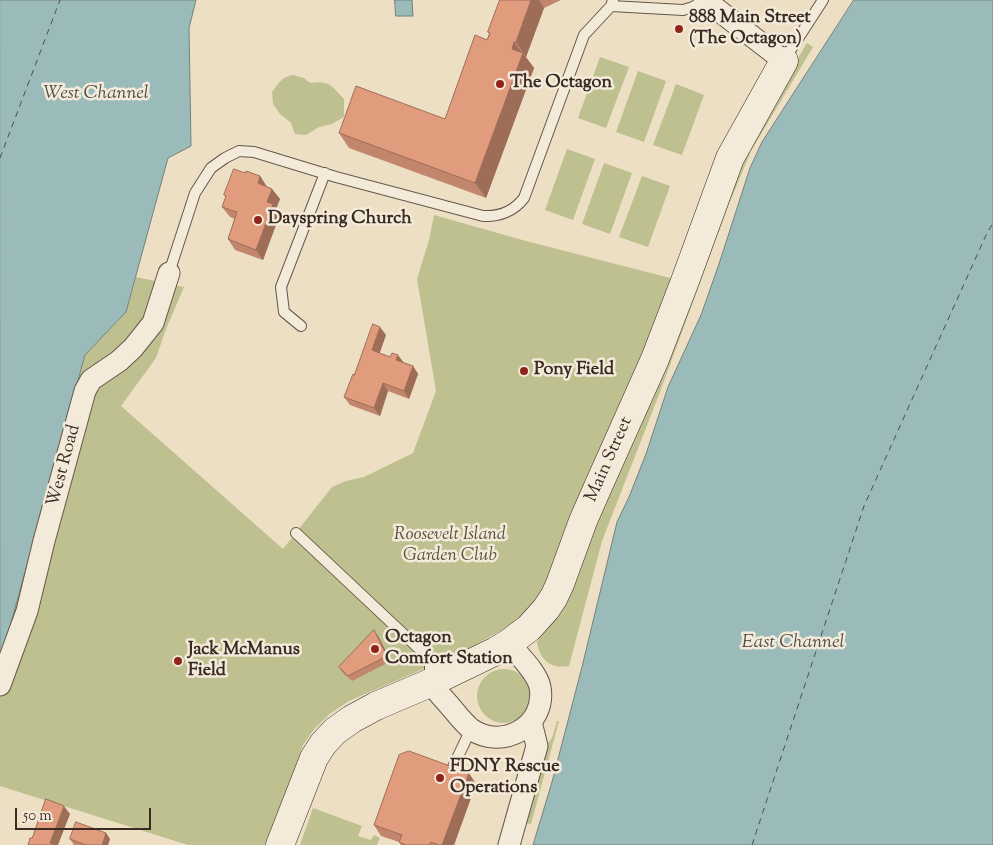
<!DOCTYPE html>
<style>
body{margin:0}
#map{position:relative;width:993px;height:845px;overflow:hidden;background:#ecdfc4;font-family:"Sorts Mill Goudy",serif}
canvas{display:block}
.scale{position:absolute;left:15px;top:808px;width:136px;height:22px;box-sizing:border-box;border:2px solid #3a2a22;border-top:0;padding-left:6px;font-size:15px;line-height:18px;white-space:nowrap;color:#3a2a22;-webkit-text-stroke:4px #f3ead9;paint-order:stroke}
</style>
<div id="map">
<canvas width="993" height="845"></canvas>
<div class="scale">50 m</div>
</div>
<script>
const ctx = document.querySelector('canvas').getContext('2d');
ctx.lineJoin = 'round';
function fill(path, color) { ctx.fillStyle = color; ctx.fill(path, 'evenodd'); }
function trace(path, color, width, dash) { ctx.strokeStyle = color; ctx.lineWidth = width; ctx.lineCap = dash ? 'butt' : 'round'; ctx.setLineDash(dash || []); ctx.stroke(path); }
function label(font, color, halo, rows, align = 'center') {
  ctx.font = font + ' "Sorts Mill Goudy",serif'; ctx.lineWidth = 5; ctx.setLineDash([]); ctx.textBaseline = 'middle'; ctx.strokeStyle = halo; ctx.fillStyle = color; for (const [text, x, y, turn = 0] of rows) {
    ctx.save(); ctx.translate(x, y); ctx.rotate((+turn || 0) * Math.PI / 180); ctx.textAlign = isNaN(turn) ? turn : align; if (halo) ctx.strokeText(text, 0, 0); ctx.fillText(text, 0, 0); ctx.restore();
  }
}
const green = new Path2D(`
 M807,43l6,4 -62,104 -22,53 -69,188 -58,149 -33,125c-19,3 -29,-6 -32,-24l19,-25 176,-441 30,-57z
 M600,57l29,10 -23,61 -28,-10z
 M638,71l28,10 -22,61 -28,-10z
 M293,75l11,3 6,5c19,-3 22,3 34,16v18l-12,7 -13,3 -13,8 -11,-1 -4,-11 -11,-9 -7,-10 -1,-12c7,-9 9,-15 21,-17z
 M676,84l28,11 -22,60 -29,-10z
 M567,149l28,10 -22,61 -28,-10z
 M604,163l28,10 -22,61 -28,-10z
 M642,176l28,10 -22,61 -29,-10z
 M434,215l92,26 152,39 -124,300 -38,42 -55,31 -112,48 -18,12 -16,15 -12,17 -35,100h-80l-188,-59v-130l6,-15 79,-286 41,-43 10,-35 48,10 -18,42 -10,29 -35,48 162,143 49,-62 14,-6 18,-4 49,-24 23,-62 -19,-112 12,-39z
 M477 696a27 27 0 1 1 54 0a27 27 0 1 1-54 0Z
 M557,721h2l-28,103 -6,-1 20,-76 7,-9z
 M313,808l49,18 -4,10 13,4 3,-5 6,3 -3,7h-77z`);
const water = new Path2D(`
 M0,0h196l-7,28 2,118 -23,12 -42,154 -41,43 -79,286 -6,15z
 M395,0h17l1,16h-17z
 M854,0h139v845h-460l19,-63 30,-115 35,-145 12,-25 17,-43 22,-67 33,-72 18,-51 31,-96 12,-26z`);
const ferry = new Path2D(`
 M0,158l60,-158
 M752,845l112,-339 123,-273 6,-10`);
const lane = new Path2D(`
 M611,6l72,4 10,-3 11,-7
 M784,60l39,-60
 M169,273l26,-80 16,-25 14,-10 14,-7 15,1 82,25 147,39c16,1 31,-5 41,-18l60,-163 27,-29 2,-6
 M301,326l-17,-14 -3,-25 44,-114
 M296,533l134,126v20
 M452,769l19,-40`);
const street = new Path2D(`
 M705,0l79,61
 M430,683c8,10 17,19 25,29 5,6 10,12 16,17 31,22 76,-3 69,-42 -3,-15 -21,-31 -31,-44
 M0,685l27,-74 17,-70 41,-150 6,-11 28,-19 14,-13 20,-25 16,-50
 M509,845l28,-99 -6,-24`);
const secondary = new Path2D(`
 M280,845l34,-87 9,-14 12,-13 17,-12 24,-13 54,-23 66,-32 13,-8 20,-15 17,-19 8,-12 6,-13 23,-63 14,-32 58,-130 30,-78 45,-123 54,-97`);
const wall = new Path2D(`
 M500,0h61l-17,8 -18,49 8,11 -48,130 -137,-50 -10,-15 106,-14 42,-79 2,-6 -1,-2z
 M245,173l15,3 7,11 5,2 8,10 -4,10 4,5 -17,46 -28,-10 -7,-11 7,-20 -5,-2 -8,-10 4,-10 -2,-2z
 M386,335l-7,18 34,13 5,8 -9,25 -21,-8 -8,25 -30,-11 -6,-8 10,-22z
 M378,636l13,25 -39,20 -9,-8 -4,-6z
 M476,784l-22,61h-53l-2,-3 -18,-6 -7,-11z
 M106,833l4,6 -2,6h-34l-4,-6z`);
const shadedWall = new Path2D(`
 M531,0h8l5,8 -18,49 -10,-15z
 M514,42l20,26 -48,130 -11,-15 37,-134z
 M260,176l7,11 -9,-4z
 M272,189l8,10 -4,10 4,5 -17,46 -7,-10 11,-48z
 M380,327l6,8 -8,23 -6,-8z
 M398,355l6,8 -8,-3z
 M413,366l5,8 -9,25 -5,-8z
 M383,383l5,8 -8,25 -6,-8z
 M374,630l4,6 13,25 -4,-5z
 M469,773l7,11 -22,61h-12z
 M64,806l6,8 -12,31h-6l-2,-2z
 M106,833l4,6 -2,6h-6z`);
const building = new Path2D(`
 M500,0h31l-15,42h-2l-2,7 11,4 -48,130 -136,-50 17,-47 89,33 30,-84 12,5 3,-7 -2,-1z
 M234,169l11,4 1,-2 14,5 -2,7 14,6 -5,13 6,2 -17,46 -28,-11 9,-27 -15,-5 4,-11 -2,-1z
 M373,324l7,3 -8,23 18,7 2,-4 6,2 -2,5 17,6 -9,25 -21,-8 -9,25 -30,-11 9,-23 1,1z
 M374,630l13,26 -39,20 -9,-9z
 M409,751l60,22 -27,72h-3l-8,-3 -2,3h-23l-7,-3 3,-7 -28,-10 25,-70z
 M46,799l18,7 -14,37 5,2h-27l2,-7h2z
 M76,822l30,11 -4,12h-16l-16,-6z`);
const markers = [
 [679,29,5,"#8f2418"],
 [500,84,5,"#8f2418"],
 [258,220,5,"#8f2418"],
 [524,371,5,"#8f2418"],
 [375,649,5,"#8f2418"],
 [178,661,5,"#8f2418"],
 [440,778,5,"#8f2418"]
];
const poiNames = [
 ["888 Main Street",689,19],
 ["(The Octagon)",689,40],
 ["The Octagon",510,84],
 ["Dayspring Church",268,220],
 ["Pony Field",534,371],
 ["Octagon",385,639],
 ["Comfort Station",385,660],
 ["Jack McManus",188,651],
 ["Field",188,672],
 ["FDNY Rescue",450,768],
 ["Operations",450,789]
];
const streetNames = [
 ["Main Street",610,460,-66],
 ["West Road",65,466,-75]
];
const parkNames = [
 ["Roosevelt Island",450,536],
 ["Garden Club",450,557]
];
const waterNames = [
 ["West Channel",96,95],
 ["East Channel",793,644]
];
fill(green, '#bec090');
fill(water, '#9abbba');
trace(water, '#74817d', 1);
trace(ferry, '#524e48', 1, [6, 5]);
trace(lane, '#66574a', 12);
trace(street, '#66574a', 23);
trace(secondary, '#3a2a22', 29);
trace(lane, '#f3ead9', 10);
trace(street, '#f3ead9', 21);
trace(secondary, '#f3ead9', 28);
fill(wall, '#c2866c');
fill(shadedWall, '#9e6d58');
fill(building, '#e19c7d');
trace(building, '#9e6d58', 1);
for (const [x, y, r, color] of markers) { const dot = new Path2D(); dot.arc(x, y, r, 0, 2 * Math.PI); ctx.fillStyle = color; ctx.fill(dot); trace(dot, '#f3ead9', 2); }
label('bold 18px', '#3a2a22', '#f3ead9', poiNames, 'left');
label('18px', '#3a2a22', '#f3ead9', streetNames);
label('italic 18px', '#5b503e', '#f3ead9', parkNames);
label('italic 19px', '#524e48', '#f3ead9', waterNames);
</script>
